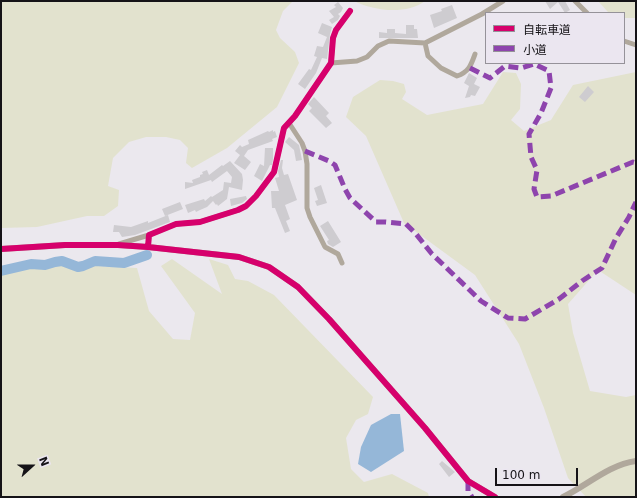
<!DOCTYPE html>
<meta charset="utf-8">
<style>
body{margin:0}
#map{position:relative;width:637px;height:498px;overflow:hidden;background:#ebe8ee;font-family:"DejaVu Sans","Noto Sans JP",sans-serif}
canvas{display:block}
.frame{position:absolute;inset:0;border:2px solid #151317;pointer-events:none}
.legend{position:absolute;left:485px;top:12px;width:140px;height:52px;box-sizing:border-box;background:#ebe6f0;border:1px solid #959299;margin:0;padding:5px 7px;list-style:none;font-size:12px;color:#151317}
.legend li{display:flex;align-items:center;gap:8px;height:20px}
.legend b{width:20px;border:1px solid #959299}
.north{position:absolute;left:12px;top:446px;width:40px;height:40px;-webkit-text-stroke:3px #ebe6f0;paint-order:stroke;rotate:69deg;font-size:11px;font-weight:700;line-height:16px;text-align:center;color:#151317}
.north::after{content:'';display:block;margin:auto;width:14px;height:18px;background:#151317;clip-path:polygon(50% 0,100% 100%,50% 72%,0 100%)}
.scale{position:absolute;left:495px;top:468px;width:83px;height:18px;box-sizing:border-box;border:2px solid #151317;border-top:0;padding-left:5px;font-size:12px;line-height:14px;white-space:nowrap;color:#151317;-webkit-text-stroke:3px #ebe6f0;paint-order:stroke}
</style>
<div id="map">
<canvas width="637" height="498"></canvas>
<div class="frame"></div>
<ul class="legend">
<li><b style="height:5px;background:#d6006c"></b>自転車道</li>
<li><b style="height:5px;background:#8e44ad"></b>小道</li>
</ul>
<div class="north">N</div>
<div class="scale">100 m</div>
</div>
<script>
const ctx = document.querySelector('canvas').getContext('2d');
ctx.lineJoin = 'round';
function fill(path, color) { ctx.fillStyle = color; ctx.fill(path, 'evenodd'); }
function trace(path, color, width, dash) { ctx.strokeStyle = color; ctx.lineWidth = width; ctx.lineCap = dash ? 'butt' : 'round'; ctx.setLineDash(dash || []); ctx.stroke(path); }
const green = new Path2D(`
 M1,1h292l-10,10 -7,19 4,8 15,14 4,11 -22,44 -50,41 -35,20 -6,-5 2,-15 -8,-8 -14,-3h-20l-17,5 -16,16 -5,28 11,4 -1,16 -14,10h-17l-50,11 -36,1z
 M354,1h71c-19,14 -51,10 -71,0z
 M598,1h38v17h-12v-5l-16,-1z
 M503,72l13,1 5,11 -1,25 -9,11 13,11 27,-11 22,-35 63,-13v223l-38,-25 -30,34 5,29 17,58 36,6 10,-2v102h-50l-18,-19 -24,-70 -25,-64 -44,-69 -71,-52 -38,-87 -20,-19 7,-20 27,-17 13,1 11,3 2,8 -4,7 25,16 56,-11z
 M172,259l50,35 -13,-35 19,6 7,14 13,2 26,14 99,102 -5,17 -12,6 -10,18 5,31 13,13 28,-8 36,19 1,4h-428v-228l78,-4 58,3 12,43 24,28 17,1 5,-27 -34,-47z`);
const water = new Path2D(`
 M391,414h9l4,37 -33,21 -13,-8 3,-17 10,-22z`);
const river = new Path2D(`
 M1,271l30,-7 14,1 10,-3 7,-1 16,6 5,-1 12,-5 29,2 23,-8`);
const building = new Path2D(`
 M545,1h20l5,9 -5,3 -7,-11 -8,7z
 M338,2l5,6 -2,4 -3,2 2,2 -2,4 -6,4 -3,-4 5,-3 -5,-6 7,-4 -2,-2z
 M452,5l5,13 -23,10 -4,-13 12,-4 -1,-2z
 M322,23l10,4 -2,7 -3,25 -5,-1 -6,15 -11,16 -7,-5 11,-15 2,1 6,-13 -3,-1 3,-10 6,1 4,-10 -9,-4z
 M406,25h8v4h3l1,9h-39v-6l8,1v-4h8v4l11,1z
 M469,73l8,5 -3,6 6,3 -5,9 -4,-1 -1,2 -5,1 4,-12 -5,-3z
 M588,86l6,6 -9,10 -6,-5z
 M314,97l15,16 -3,3 6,7 -6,5 -17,-17 3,-3 -4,-4z
 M273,130v2l2,-1 2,6 -5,2 1,2 -25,9 -4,6 7,6 -6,8 -11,-7 6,-8 -5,-4 5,-6 2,2 7,-3 -1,-4 20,-9 1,1z
 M289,137l10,8 3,15 -6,1 -2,-11 -9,-8z
 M265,148h8v11l-1,6h-2l-8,16 -8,-5 6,-12 4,2z
 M281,160h2l-1,8 2,7 4,-1 9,26 -12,5 5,14 -4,2 4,10 -5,2 -10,-25h-3l-1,-17h8l-4,-13 4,-1 -1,-6z
 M230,161l12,13 1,6 -1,10 -13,-3 -2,12 -9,7 -1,-2 -1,1 -3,-4 -6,6 -7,3 -4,2 -1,-2 -7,3 -3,-8 19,-6 1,2 6,-5 1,1 11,-7 1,-8 7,1 1,-6 -5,-6 -15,11 -1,-2 -26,9v-7l8,1 -1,-3 8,-3v-2l3,-1 -1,-2 5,-2 2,5 13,-10 1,1z
 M321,185l6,18 -10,3 -2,-5 3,-1 -4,-12z
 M246,196l1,3 -5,4 -11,3 -1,-7z
 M180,202l3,7 -18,7 -3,-7z
 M168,215l2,7 -35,13 -13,2 -3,-5h-6l1,-7 17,2 17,-6v2z
 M328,221l13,21 -8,5 -5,-3 -1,-3 2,-1 -9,-14z
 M442,461l13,11 -6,5 -10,-13z`);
const minor = new Path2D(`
 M575,1l12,12
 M624,41l12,4
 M425,43l3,13 13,12 16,8c12,-4 14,-11 18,-22
 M331,63l26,-2 10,-4 11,-11 11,-5 36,2 57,-29 21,-13
 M289,123l13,20 3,8 2,13v44l3,9 15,30 13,7 4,9
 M119,244l30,-9
 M148,247l1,-12 27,-11 24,-2 38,-12 8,-4 10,-10 18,-24 10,-44 11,-12 36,-53 2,-25 3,-8 14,-19`);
const tertiary = new Path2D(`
 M1,249l64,-4h53l30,2 91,10 30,10 29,20 31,32 96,109 43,53 27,16
 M563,497c25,-12 45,-32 73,-36`);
const quiet = new Path2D(`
 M470,68l20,10 15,-12 16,2 13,-4 15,7 2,17 -10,25 -12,21 2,23 6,13 -3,19 3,8 14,-1 82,-34 3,1
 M305,151l24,10 6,4 10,24 5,9 26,24h10l20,2 10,10 16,20 49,47 27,17 17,1 34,-20 23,-18 20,-13 14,-30 13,-21 7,-15
 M468,481v10l4,6`);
const cycleway = new Path2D(`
 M148,247l1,-12 27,-11 24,-2 38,-12 8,-4 10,-10 18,-24 10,-44 11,-12 36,-53 2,-25 3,-8 14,-19
 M1,249l64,-4h53l30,2 91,10 30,10 29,20 31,32 96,109 43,53 27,16`);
fill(green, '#e2e2ce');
fill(water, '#95b7d8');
trace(river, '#95b7d8', 10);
fill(building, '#ceccd0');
trace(minor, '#b0a89c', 5);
trace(tertiary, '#b0a89c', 6);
trace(quiet, '#8e44ad', 5, [10, 5]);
trace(cycleway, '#d6006c', 6);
</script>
